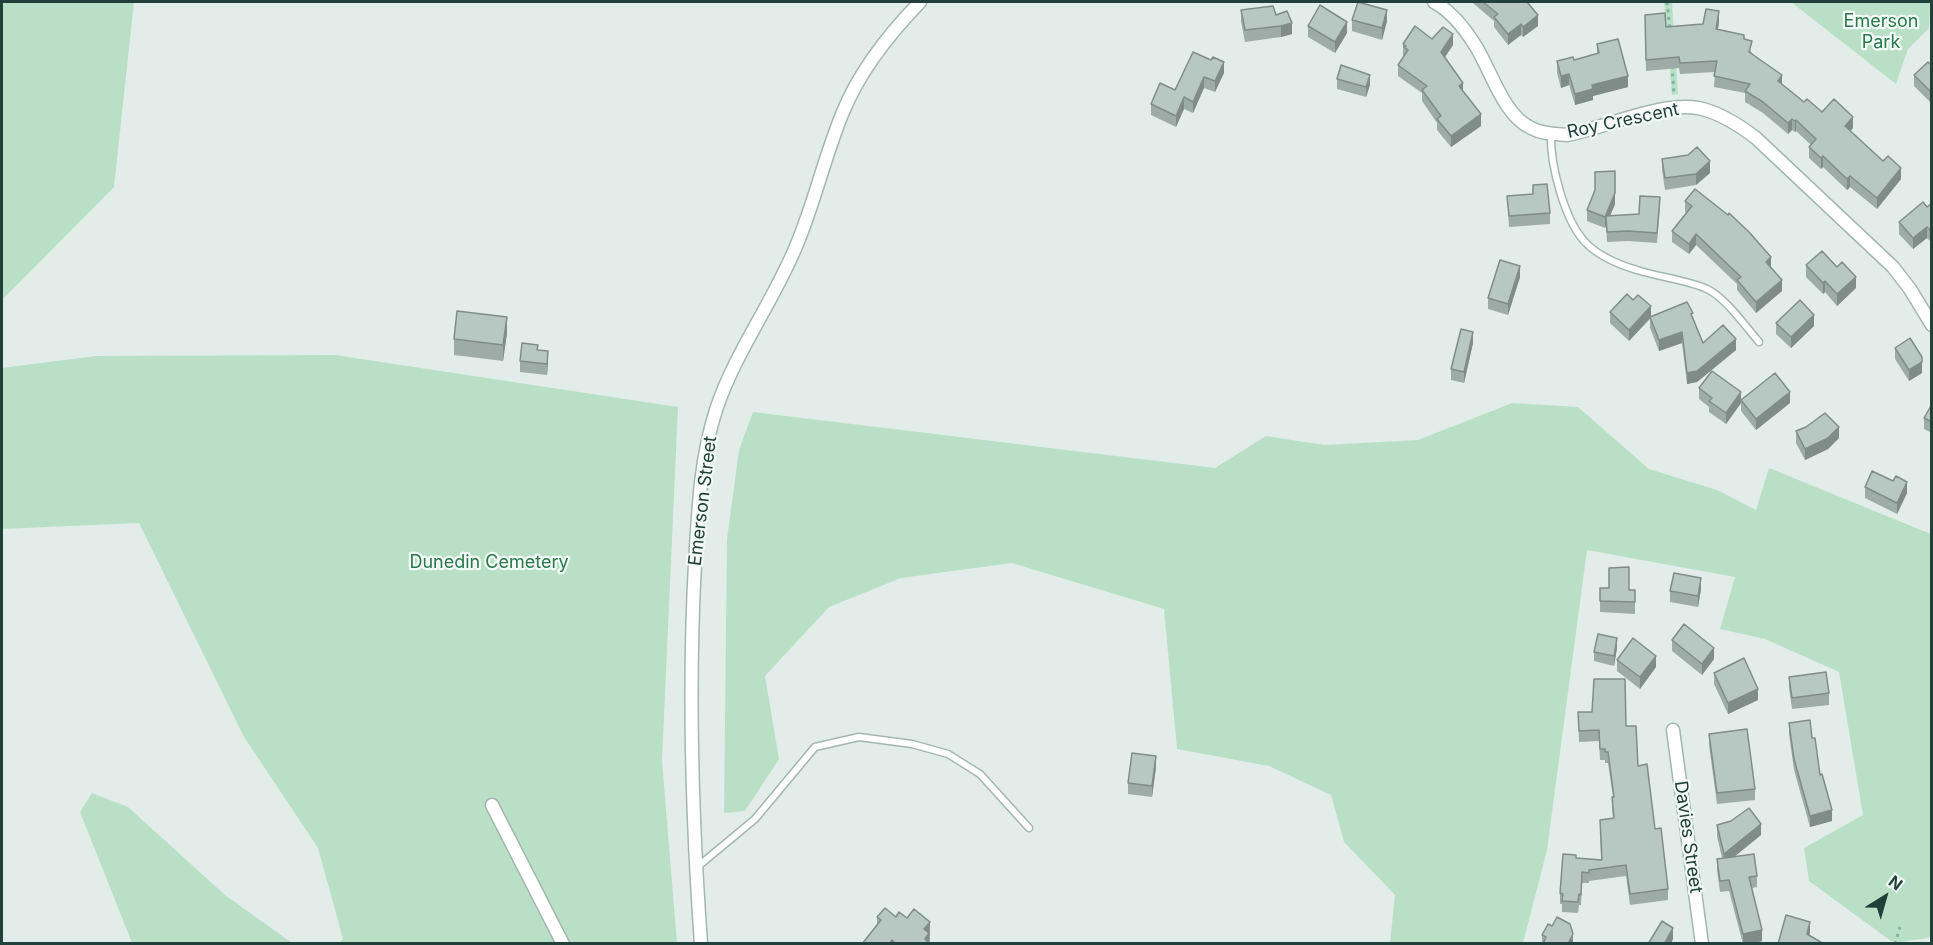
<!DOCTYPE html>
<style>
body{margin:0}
#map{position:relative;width:1933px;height:945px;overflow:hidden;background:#e2ede9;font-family:Inter,sans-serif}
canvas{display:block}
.frame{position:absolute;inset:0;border:3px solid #204039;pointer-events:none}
.north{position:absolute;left:1855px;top:867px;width:60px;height:60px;-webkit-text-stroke:4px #f3f9f6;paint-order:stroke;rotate:37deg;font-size:16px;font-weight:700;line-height:24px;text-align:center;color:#204039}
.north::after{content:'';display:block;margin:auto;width:21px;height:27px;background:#204039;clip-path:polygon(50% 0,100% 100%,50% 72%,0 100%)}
</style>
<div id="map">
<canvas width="1933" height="945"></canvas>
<div class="frame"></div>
<div class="north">N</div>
</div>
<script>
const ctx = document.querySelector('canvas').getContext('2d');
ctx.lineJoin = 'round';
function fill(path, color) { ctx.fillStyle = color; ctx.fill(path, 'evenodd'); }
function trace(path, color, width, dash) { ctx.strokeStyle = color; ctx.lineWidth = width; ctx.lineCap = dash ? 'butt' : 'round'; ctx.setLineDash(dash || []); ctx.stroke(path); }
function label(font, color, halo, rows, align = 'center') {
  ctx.font = font + ' Inter,sans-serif'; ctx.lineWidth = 4.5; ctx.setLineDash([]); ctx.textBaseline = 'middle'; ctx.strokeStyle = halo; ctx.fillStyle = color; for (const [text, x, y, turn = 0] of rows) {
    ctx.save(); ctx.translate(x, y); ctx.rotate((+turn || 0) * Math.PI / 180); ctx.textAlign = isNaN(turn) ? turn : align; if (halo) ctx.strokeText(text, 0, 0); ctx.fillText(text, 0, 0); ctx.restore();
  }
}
const green = new Path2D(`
 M2,2h132l-20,185 -112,113z
 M1664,2h8l6,92 -6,1z
 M1791,2h139l-1,26 -21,21 -12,35z
 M335,355l343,52 -16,354 15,182h-338l4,-4 -25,-91 -74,-111 -105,-214 -137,6v-161l94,-12z
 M1512,403l66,4 71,62 68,21 39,20 13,-42 162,66v401l-3,3 -27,4 -10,-1 -82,-60 -5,-33 59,-33 -24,-143 -74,-33 -45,-10 15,-52 -148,-27 -40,300 -24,93h-133l5,-48 -51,-53 -13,-47 -62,-29 -92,-17 -13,-140 -152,-46 -111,15 -72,29 -64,69 14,83 -34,52 -21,2 3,-274 12,-89 14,-38 462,56 51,-32 58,9 94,-5z
 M92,793l36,14 97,88 67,48h-160l-52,-131z`);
const path = new Path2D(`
 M1667,2l3,28
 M1672,66l2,29
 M1895,944l5,-17`);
const lane = new Path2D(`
 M1551,134c-1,31 14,90 37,111 13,12 32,20 49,25 21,7 51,10 70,19 19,9 38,37 52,53
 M696,868l59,-49 60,-72 44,-10 53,7 36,10 32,20 49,54`);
const street = new Path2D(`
 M1434,2c17,9 31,27 41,43 16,25 28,70 56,83 11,6 24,6 36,7 41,-8 91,-33 131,-27 21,4 41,17 58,30l137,129 17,22 22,36
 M1673,730l29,214
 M492,805l71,139
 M701,944c-9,-126 -13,-254 -6,-380 3,-51 5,-105 21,-154 19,-58 58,-109 81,-166 18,-43 28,-89 46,-132 17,-42 46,-78 77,-110`);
const wall = new Path2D(`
 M1473,2h54l11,24 -15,11 -2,-2 -13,10 -14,-18v-6l-21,-18z
 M1241,10l35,5 16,19 -11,3 -36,5 -4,-21z
 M1645,15l21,12 37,-3 16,-2 -1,7 26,11 8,13 30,31 22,18 49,26 -3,3 51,48 -24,30 -27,-22 -3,3 -24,-23 -2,2 -12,-11v-11l2,-2 -15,-14 -1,1 -3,-2 -4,4 -25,-21 -18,-11v-9l-31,-6 1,-15 -35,2 -1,-6 -33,3z
 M1352,20l35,1 -5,19 -30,-9z
 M1308,26l39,7 -12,20 -27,-16z
 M1432,39l21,6 -8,12 36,69 -30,21 -14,-17v-7l-15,-22v-8l-24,-17v-11l6,-9 -1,-1v-11z
 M1597,44l31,43 -35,9v4l-18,5 -6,-20 -8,3 -4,-15v-12l17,-1 23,-7z
 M1193,52l31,21 -9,19 -11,-4 -11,25 -9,-4 -8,18 -25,-12v-11l24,-14z
 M1932,66v38l-18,-18v-11z
 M1337,79l33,6 -4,12 -29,-8z
 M1662,159l48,14 -14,12 -31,5 -3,-20z
 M1533,185l17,28v11l-41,3 -2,-31 26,-2z
 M1685,201l86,66 11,24 -26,22 -19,-23v-6l-41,-39 -7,9 -17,-12v-11l15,-18 -2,-1z
 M1932,203v40l-5,-5 -14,11 -14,-15v-12l28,-15z
 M1615,204l-5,12 29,-2 21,-7 -3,36 -29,-2 -21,1 -1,-17 -1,3 -18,-7v-11z
 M1806,265l50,23 -19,18 -12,-14 -2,2 -17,-17z
 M1520,277l-12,38 -20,-6v-11z
 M1610,312l41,4 42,1 10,26 33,7 -39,32 -10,2 -5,-41 -23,8 -9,-23v-9l-21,22 -19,-18z
 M1776,323l38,3 -23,22 -15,-14z
 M507,333l-4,28 -49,-6v-16z
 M1473,343l-9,40 -13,-3v-11z
 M1895,348l27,25 -13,8 -14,-22z
 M538,350l10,12 -1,13 -27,-3v-11z
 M1699,388l42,11 49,4 -34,27 -15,-19v-8l-15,21 -17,-12v-5l-10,-8z
 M1932,404v29l-8,-4v-11z
 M1796,431l43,7 -11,11 -23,11 -9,-17z
 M1865,487l42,6 -10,21 -32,-16z
 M1600,588l35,2v24l-35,-2z
 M1701,589l-3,18 -28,-5v-11z
 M1672,640l42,19 -12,16 -30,-24z
 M1617,648l-3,18 -20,-5v-9z
 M1617,660l39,7 -16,22 -23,-18z
 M1714,673l44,27 -30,14 -14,-30z
 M1789,677l40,16v12l-37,4 -3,-21z
 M1578,712l48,14 29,103 13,60v11l-38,5 -4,-29 -37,5v2h-7l-1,22h-2l-1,8 -16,-1v-8h-2v-11l16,-35 25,2 -1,-40 13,-2 -1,-10v-11h1l-5,-34h-3v-3h-5l-1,-19 -20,1z
 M1789,723l23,15 8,37 12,46 -22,6 -16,-57 -5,-36z
 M1709,734l46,55v11l-38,4 -8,-59z
 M1156,767l-4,30 -24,-3v-11z
 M1717,825l44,10 -27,22 23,19v11l-5,1 10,53 -11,3h-8l-14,-53 -9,1 -3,-22v-11l5,-1 -5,-22z
 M877,917h19l11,1 23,4v22h-68l15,-19z
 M1542,935l31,9h-31z`);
const shadedWall = new Path2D(`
 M1387,10v11l-5,19v-12z
 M1719,11v11l-3,18v-11z
 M1538,15v11l-15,11v-10z
 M1347,22v11l-12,20v-11z
 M1292,23v11l-11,3v-11z
 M1521,24v11l-13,10v-11z
 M1453,34v11l-12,18v-11z
 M1224,62v11l-9,19v-11z
 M1569,74v11l-8,3v-12z
 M1370,75v10l-4,12v-10z
 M1782,75v11l-4,-5z
 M1628,76v11l-35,9v4l-18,5v-11l17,-9z
 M1204,77v11l-11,25v-11z
 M1463,83v11l-4,-8z
 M1184,97v12l-8,18v-11z
 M1481,114v12l-30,21v-11z
 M1853,117v11l-8,9v-11z
 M1792,119v11l-4,4v-11z
 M1796,120v11l-1,1v-11z
 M1823,156v11l-2,2v-11z
 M1710,161v12l-14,12v-11z
 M1901,168v11l-24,30v-11z
 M1850,176v11l-3,3v-11z
 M1615,193v11l-10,24v-11z
 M1927,227v11l-14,11v-11z
 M1696,234v11l-7,9v-10z
 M1771,257v11l-5,-6z
 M1520,266v11l-12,38v-11z
 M1856,277v11l-19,18v-12z
 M1782,280v11l-26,22v-11z
 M1825,281v11l-2,2v-11z
 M1651,306v11l-22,24v-11z
 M1814,315v11l-23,22v-11z
 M507,317v16l-4,28v-16z
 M1473,332v11l-9,40v-11z
 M1682,332v11l-23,8v-11z
 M1736,339v11l-39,32 -10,2v-11z
 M548,351v11l-1,13v-11z
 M1922,362v11l-13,8v-11z
 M1741,392v11l-15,21v-11z
 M1790,392v11l-34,27v-11z
 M1839,427v11l-11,11 -23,11v-11z
 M1907,482v11l-10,21v-11z
 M1701,578v11l-3,18v-11z
 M1617,638v10l-3,18v-10z
 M1714,648v11l-12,16v-11z
 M1656,656v11l-16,22v-12z
 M1758,689v11l-30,14v-11z
 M1156,756v11l-4,30v-11z
 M1832,810v11l-22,6v-11z
 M1761,824v11l-37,30v-11z
 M930,922l-1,22h-5v-15z
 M1810,922v11l-3,11v-10z
 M1673,928v11l-2,5h-7z
 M1762,930v11l-11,3h-8v-10z
 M1573,934v10h-5z`);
const building = new Path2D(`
 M1358,2l29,8 -5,18 -30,-8z
 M1483,2h44l11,13 -15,12 -2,-3 -13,10 -14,-17 4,-3z
 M1320,5l27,17 -12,20 -27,-16z
 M1273,6l3,9 11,-4 5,12 -11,3 -36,4 -4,-20z
 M1706,9l13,2 -3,18 28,6v4l8,2 -3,11 33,23 -4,6 26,21 3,-3 15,13 12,-13 19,18 -8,9 38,35 5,-5 13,12 -24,30 -27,-22 -3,3 -24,-23 -2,2 -12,-11 7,-8 -20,-19 -1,1 -3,-2 -4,4 -25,-21 -18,-11 5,-7 -36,-8 3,-15 -37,2 -1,-6 -33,3 -1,-45 20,-2 1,14 37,-3z
 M1415,26l17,13 11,-12 10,7 -12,18 22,31 -4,3 22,28 -30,22 -14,-17 4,-3 -19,-26 5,-4 -29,-21 10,-15 -4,-3 2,-1 -3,-2z
 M1618,39l10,37 -36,9 1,4 -18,5 -6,-20 -8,2 -4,-15 16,-4 1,3 25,-7 -2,-9z
 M1193,52l18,8 2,-3 11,5 -9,19 -11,-4 -11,25 -9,-5 -8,19 -25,-12 9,-21 15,7z
 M1928,62l4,4v27l-18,-18z
 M1341,65l29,10 -4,12 -29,-8z
 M1697,147l13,14 -14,13 -31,4 -3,-19 26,-4z
 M1615,171v22l-10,24 -18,-7 8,-20v-18z
 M1547,184l3,29 -41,3 -2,-20 26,-2v-9z
 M1695,189l33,26 1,-2 20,19 22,25 -5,5 16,18 -26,22 -19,-22 4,-3 -45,-43 -7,10 -17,-13 20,-25 -7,-5z
 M1640,196l20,1 -3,36 -29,-2 -21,1 -1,-16 33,-2z
 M1923,202l4,5 5,-4v29l-5,-5 -14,11 -14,-16z
 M1822,251l15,16 5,-5 14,15 -19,17 -12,-13 -2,2 -17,-18z
 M1500,260l20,6 -12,38 -20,-6z
 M1627,294l6,6 5,-5 13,11 -22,24 -19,-18z
 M1800,300l14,15 -23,22 -15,-14z
 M1687,302l6,11 -2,1 12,29 20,-18 13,14 -39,32 -10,2 -5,-41 -23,8 -9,-23z
 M457,311l50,6 -4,28 -49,-6z
 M1461,329l12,3 -9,40 -13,-3z
 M1910,338l12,19v5l-13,8 -14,-22z
 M522,343l16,2 -1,5 11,1 -1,13 -27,-3z
 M1712,371l29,21 -15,21 -17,-12 3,-3 -13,-10z
 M1775,373l15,19 -34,27 -15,-19z
 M1932,404v18l-8,-4z
 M1825,413l14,14 -11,11 -23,11 -9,-18 10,-4z
 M1872,471l21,10 3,-5 11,6 -10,21 -32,-16z
 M1629,567v23h6v12l-35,-1v-13h9v-20z
 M1674,573l27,5 -3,18 -28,-5z
 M1684,624l30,24 -12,16 -30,-24z
 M1598,634l19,4 -3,18 -20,-4z
 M1633,638l23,18 -16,21 -23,-17z
 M1744,658l14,31 -30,14 -14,-30z
 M1826,672l3,21 -37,5 -3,-21z
 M1594,679h31l1,47h10l2,40 9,-2 8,65 6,-1 7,61 -38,5 -4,-29 -37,5v3l-7,-1 -1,23 -2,-1 -1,8 -16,-1 1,-7 -3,-1 3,-39 13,1v3l26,2 -2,-40 14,-2 -2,-21h2l-6,-45h-3v-3h-5l-1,-19 -20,1 -1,-19h14z
 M1810,720l2,18h3l5,37 2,-1 10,36 -22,6 -16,-57 -5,-36z
 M1747,729l8,60 -38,4 -8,-59z
 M1132,753l24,3 -4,30 -24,-3z
 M1749,808l12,16 -37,30 -7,-29 14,-4z
 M1754,854l3,22 -8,1 13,53 -19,4 -14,-54 -9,1 -3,-22z
 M885,908l11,9 3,-5 8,6 7,-9 16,13 -6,7 5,4 -4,6 5,5h-34l-4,-4 -3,4h-27l19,-24 -4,-3z
 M1786,915l24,7 -3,12 17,10h-46z
 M1557,917l13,7 3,10 -5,10h-25l3,-7 -4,-2 6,-11 4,2z
 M1662,921l11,7 -9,16h-16z`);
const parkNames = [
 ["Emerson",1881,22],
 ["Park",1881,43],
 ["Dunedin Cemetery",489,563]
];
const streetNames = [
 ["Roy Crescent",1623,121,-12],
 ["Emerson Street",703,501,-83],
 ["Davies Street",1688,837,82]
];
fill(green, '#b9e0c6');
trace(lane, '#a4b6b1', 9);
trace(street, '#a4b6b1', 15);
trace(path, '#80b3a6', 3, [3, 4.5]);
trace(lane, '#fff', 6);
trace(street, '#fff', 12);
fill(wall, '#9daca7');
fill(shadedWall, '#808c88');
fill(building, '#b7c8c2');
trace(building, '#808c88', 1.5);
label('18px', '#28794b', '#f3f9f6', parkNames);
label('18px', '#204039', '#f3f9f6', streetNames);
</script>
